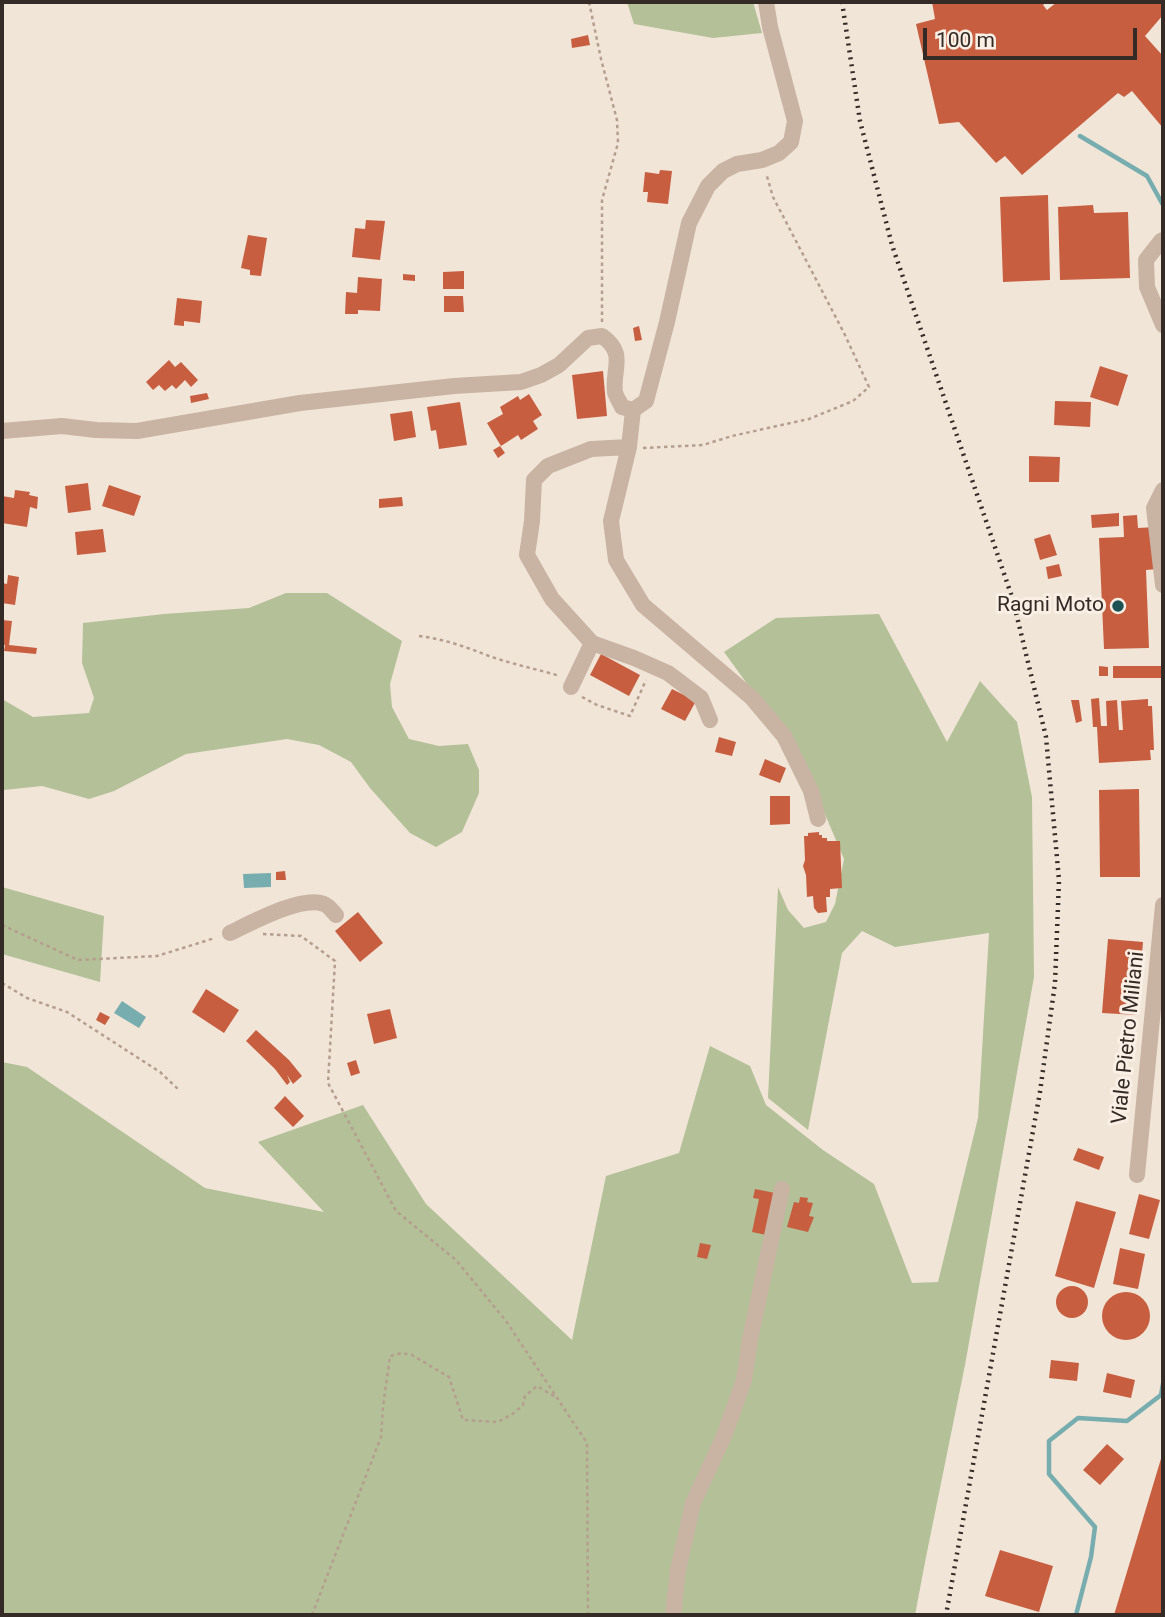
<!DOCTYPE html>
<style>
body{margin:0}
#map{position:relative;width:1165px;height:1617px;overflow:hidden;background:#f1e5d8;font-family:Roboto,sans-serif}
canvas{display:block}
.frame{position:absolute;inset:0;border:4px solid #342a26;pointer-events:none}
.scale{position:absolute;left:923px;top:28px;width:214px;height:32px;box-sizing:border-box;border:4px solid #342a26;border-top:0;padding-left:9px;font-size:21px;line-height:24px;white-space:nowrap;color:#342a26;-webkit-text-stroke:5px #f9efe4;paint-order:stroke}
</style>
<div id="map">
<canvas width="1165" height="1617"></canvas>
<div class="frame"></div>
<div class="scale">100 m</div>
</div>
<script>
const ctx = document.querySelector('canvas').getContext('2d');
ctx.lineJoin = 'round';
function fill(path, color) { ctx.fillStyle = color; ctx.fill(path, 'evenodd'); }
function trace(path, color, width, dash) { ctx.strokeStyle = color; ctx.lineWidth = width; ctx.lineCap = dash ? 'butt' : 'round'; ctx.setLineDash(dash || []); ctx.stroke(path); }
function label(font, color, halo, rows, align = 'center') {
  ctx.font = font + ' Roboto,sans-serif'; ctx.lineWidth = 6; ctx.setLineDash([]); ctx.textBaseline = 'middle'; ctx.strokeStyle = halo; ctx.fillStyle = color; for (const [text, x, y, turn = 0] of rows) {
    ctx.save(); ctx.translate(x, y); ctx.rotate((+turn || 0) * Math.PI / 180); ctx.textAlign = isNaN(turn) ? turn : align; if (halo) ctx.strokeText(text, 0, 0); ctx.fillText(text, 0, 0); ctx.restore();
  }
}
const green = new Path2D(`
 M627,2h126l9,31 -49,5 -79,-14z
 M286,593h41l75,48 -12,43 2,23 17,32 30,7 29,-2 11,26v23l-17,39 -26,15 -26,-14 -40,-45 -19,-26 -32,-17 -32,-6 -101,15 -72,37 -25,8 -47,-13 -38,4 -2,-1v-90l31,18 56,-4 5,-15 -12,-35 1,-40 81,-9 85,-6z
 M879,614l68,128 33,-61 37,41 15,75 2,180 -69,388 -39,192 -11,58h-913v-553l25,5 178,121 119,24 -66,-70 105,-37 63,99 146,136 34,-164 73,-23 31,-107 40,20 16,39 57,45 51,34 38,99 26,-1 40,-164 11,-185 -94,14 -33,-16 -20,22 -34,177 -40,-32 10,-211 10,23 16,18 22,-6 9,-18 9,-45 -43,-101 -77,-106 52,-34z
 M2,887l102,29 -4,66 -98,-28z`);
const water = new Path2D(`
 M271,873v14l-27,1 -1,-14z
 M122,1001l24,16 -7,11 -25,-15z`);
const stream = new Path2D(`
 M1080,136l67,40 16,29
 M1076,1615l15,-58 4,-30 -46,-53v-33l29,-23 49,3 34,-26 2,-11`);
const building = new Path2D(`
 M932,2h115l-4,3 4,5 10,-8h106v13l-18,21 18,20v72l-31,-37 -8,6 -6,-4 -96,82 -17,-19 -9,7 -37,-41 -20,2 -23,-100 19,-5z
 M588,35l2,10 -18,3 -1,-9z
 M660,170l12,1 -4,33 -21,-2 1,-10h-5l2,-20 14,2z
 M1048,195l2,85 -47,2 -3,-85z
 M1093,205l1,8 34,-1 2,66 -70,2 -2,-73z
 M366,220l19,1 -5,39 -28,-3 3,-29 10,1z
 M248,235l19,3 -6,38 -11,-1v-5l-9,-2z
 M464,271v18h-21v-17z
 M403,274l12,1v6l-12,-1z
 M358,277l24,2 -2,32 -22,-1v4h-13l1,-22 11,1z
 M444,296h19l1,16h-20z
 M177,298l25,3 -2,22 -16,-2v5l-10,-1z
 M639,326l3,14 -7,1 -2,-13z
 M169,360l6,7 6,-5 17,18 -7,7 -6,-7 -9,9 -4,-4 -7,6 -6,-6 -6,5 -7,-8z
 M1100,366l28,9 -10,31 -28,-9z
 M603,371l4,45 -30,3 -5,-44z
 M207,393l2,6 -18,4 -1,-7z
 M529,394l13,21 -9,6 5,8 -17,11 -3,-5 -17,11 -14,-23 16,-9 -3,-7 18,-11 2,4z
 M1055,401l36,1 -1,25 -36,-2z
 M460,402l7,43 -28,4 -3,-19 -5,1 -4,-24z
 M412,411l4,26 -22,4 -4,-27z
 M500,446l5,7 -7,5 -5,-8z
 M1029,456l31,1 -1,25h-30z
 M88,483l3,27 -23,3 -3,-27z
 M109,485l32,11 -7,20 -32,-10z
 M15,490l15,2 -1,3 9,2 -1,12 -7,-2 -3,20 -25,-4v-27l12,2z
 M402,497l1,9 -24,2v-9z
 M1119,513v13l-27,2 -1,-13z
 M1137,515l1,13 17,-1 2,42 -11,1 3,78 -45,1 -5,-111 25,-1 -1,-21z
 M103,529l3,23 -29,3 -2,-23z
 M1050,534l7,21 -17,5 -6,-21z
 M1059,564l3,12 -14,3 -2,-12z
 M8,575l11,2 -4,28 -13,-2v-20l5,1z
 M2,620l10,1 -3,24 28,3 -1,6 -32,-3 1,-6h-3z
 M601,654l39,21 -11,21 -39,-21z
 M1099,666l9,1v9h-9z
 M1113,666h50v12h-50z
 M672,689l24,12 -11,20 -24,-12z
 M1099,698l2,28h6l-1,-25 11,-1 2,30h4l-2,-29 27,-2v7h4l2,44h-4l1,10 -52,3 -2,-36h-4l-2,-28z
 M1071,700h8l3,21 -6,2z
 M719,737l17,5 -4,14 -17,-4z
 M765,759l21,9 -6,15 -21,-8z
 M1139,789l1,88h-40l-1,-87z
 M770,796h20v28l-20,1z
 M819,832v3h3v3h5v3h13l2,47 -12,1v8h-4l1,15 -9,1 -4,-5 -1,-12 -6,1 -1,-22 -3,-9 2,-6 -1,-24h4v-3z
 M285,871l1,9h-10v-8z
 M358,912l25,31 -23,19 -25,-31z
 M1108,939l35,3 -6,73 -35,-2z
 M206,989l33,21 -15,23 -32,-21z
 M390,1009l7,29 -23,6 -7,-30z
 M100,1012l10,5 -5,8 -9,-5z
 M256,1030l33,30 13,16 -9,8 -6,-9 3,7 -3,3 -12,-16 -29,-28z
 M356,1060l4,13 -9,3 -4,-13z
 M285,1096l19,20 -11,11 -19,-19z
 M1078,1148l26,9 -5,13 -26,-10z
 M755,1189l25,5 -9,42 -19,-4 7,-33 -6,-1z
 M1139,1194l21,6 -11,39 -20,-5z
 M800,1197l8,1 -1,4 6,1 -4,13 5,1 -6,15 -21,-5 7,-25 5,1z
 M1076,1201l40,11 -22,76 -39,-12z
 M700,1243l11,2 -4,14 -10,-2z
 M1120,1248l25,6 -7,35 -25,-5z
 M1056 1302a16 16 0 1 1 32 0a16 16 0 1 1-32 0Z
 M1102 1316a24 24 0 1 1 48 0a24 24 0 1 1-48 0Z
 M1051,1360l28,3 -2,18 -28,-3z
 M1107,1373l28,7 -4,18 -28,-6z
 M1107,1444l17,15 -24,26 -17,-15z
 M1163,1452v163h-49z
 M1000,1550l53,16 -14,46 -54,-16z`);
const path = new Path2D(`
 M589,2l12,57 16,61 1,23 -16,57v122
 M643,448l60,-3 29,-9 77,-17 44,-18 16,-14 -25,-54 -71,-136 -7,-24
 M419,636c25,3 47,11 70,20 23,8 47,13 71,20
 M582,697l15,8 33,11 16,-36
 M2,925l76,35 79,-4 58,-18
 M263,934l38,2 34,25 -7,122 68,128 60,49 50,61 81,122 1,172
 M2,983l25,15 40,14 93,60 19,18
 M312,1615l69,-178 2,-30 7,-51 12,-3 10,2 37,22 14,43 35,2 16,-9 9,-8 2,-9 12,-10 20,12`);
const minor = new Path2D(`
 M1163,240l-2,1 -15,19 1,27 16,38
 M633,410l-4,37 -18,74 5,39 27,45 109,93 32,38 27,55 7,28
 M2,431l60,-5 34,4 41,1 163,-28 154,-17 67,-4 20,-7 18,-10 29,-27 14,-2c25,18 10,32 13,56 1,5 5,10 7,15l11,3 13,-9 21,-79 22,-99 19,-37 15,-15 14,-7 25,-4 17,-7 12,-11 4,-21 -25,-94 -4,-25
 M629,447l-38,2 -43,17 -14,14 -2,41 -5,34 25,44 40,44 42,15 34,15 33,25 9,22
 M1163,490l-9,18 9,77
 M571,687l21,-44
 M230,933c21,-10 72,-38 94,-29 4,1 9,8 12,11
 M1137,1175l26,-270
 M673,1615l5,-45 15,-67 31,-67 20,-56 6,-41 32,-150`);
const rail = new Path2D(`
 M842,2l18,119 32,124 121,355 33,137 13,143 -4,103 -15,109 -94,523`);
const markers = [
 [1118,606,7,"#1b5355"]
];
const poiNames = [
 ["Ragni Moto",1104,606]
];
const streetNames = [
 ["Viale Pietro Miliani",1129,1038,-84]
];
fill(green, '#b3c098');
fill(water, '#77adae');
trace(stream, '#77adae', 4.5);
fill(building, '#c75e40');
trace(path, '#b59e8e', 2.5, [3.5, 3.5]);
trace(minor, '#c9b4a4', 16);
trace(rail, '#342a26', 4.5, [2, 5]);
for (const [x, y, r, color] of markers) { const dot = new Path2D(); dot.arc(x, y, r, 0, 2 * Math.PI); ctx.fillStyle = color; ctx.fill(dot); trace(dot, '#f9efe4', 2.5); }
label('21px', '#342a26', '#f9efe4', poiNames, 'right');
label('21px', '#342a26', '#f9efe4', streetNames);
</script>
